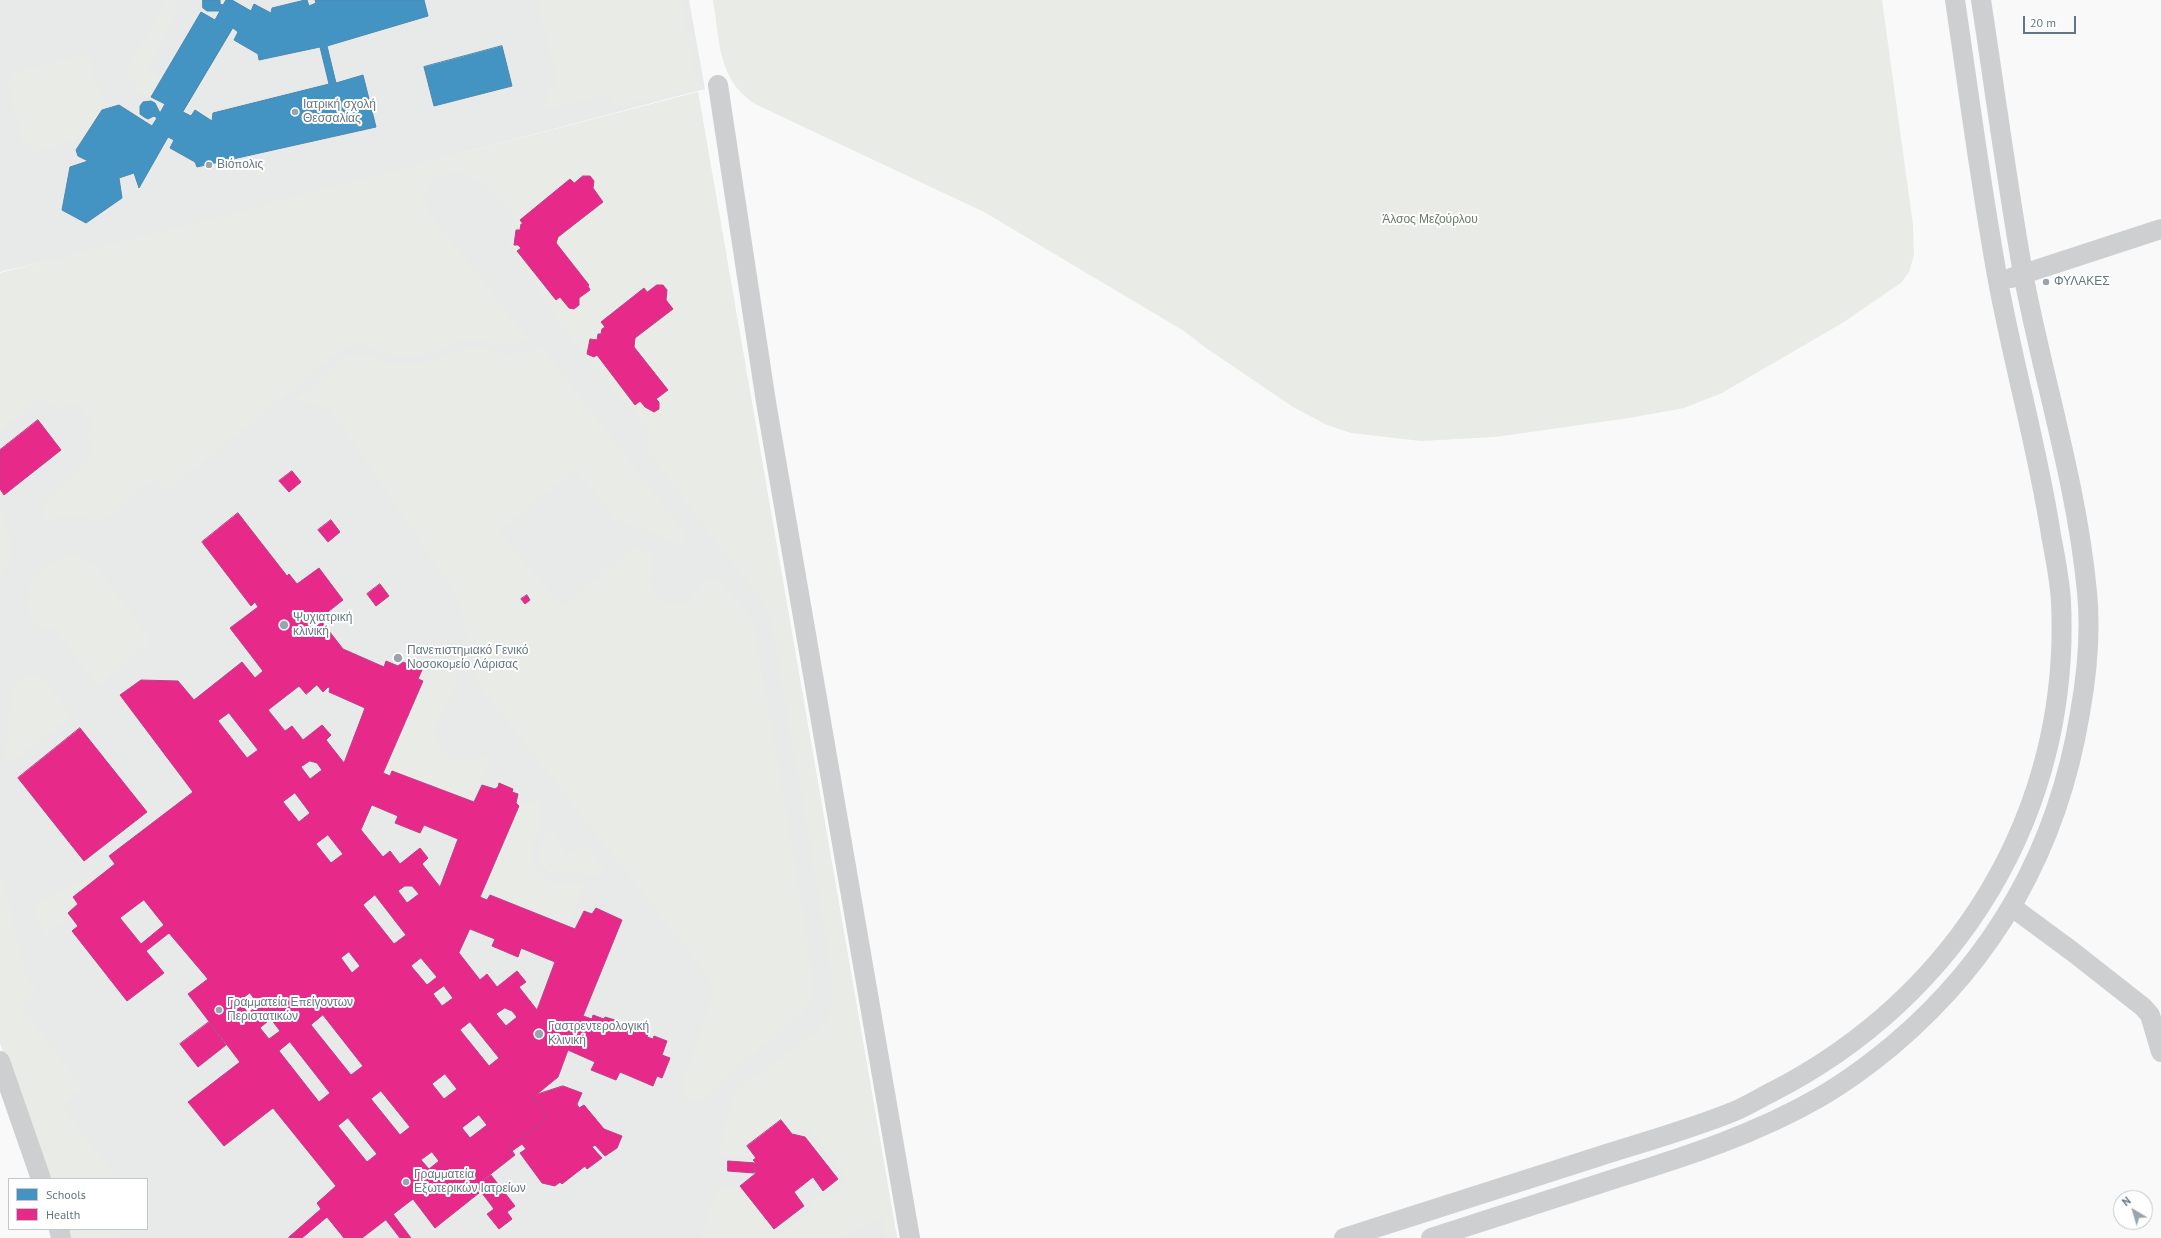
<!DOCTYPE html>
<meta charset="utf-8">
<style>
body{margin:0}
#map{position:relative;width:2161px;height:1238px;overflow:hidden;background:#f9f9f9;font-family:"PT Sans",sans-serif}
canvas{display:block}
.legend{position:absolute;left:8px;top:1178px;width:140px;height:52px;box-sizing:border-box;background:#fff;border:1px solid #c1c8cd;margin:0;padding:5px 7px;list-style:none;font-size:12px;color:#657683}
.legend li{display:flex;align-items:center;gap:8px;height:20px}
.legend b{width:20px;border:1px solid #c1c8cd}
.north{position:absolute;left:2113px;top:1190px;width:40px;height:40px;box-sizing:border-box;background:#fff;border:1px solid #c1c8cd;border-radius:50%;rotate:322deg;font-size:11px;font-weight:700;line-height:16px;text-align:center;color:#657683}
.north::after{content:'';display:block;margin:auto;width:14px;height:18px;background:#99a4ac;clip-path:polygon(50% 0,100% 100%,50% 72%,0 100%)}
.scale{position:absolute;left:2023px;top:16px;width:53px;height:18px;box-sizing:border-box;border:2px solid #657683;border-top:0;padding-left:5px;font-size:12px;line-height:14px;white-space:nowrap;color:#657683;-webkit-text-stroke:3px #fff;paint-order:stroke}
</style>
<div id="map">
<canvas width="2161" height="1238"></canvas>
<ul class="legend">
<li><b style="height:11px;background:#4393c3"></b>Schools</li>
<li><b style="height:11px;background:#e7298a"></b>Health</li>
</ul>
<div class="north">N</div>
<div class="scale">20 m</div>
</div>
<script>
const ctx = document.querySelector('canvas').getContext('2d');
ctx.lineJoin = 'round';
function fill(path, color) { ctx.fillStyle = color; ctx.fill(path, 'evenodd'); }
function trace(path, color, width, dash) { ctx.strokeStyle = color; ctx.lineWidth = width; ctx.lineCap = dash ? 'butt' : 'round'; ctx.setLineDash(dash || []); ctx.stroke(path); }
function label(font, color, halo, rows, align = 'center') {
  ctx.font = font + ' "PT Sans",sans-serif'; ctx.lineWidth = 4; ctx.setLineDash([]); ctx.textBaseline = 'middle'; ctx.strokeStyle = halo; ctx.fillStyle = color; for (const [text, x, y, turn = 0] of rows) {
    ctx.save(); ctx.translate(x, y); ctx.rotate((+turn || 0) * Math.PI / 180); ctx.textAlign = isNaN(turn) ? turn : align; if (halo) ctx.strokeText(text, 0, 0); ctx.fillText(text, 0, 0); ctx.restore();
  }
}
const built = new Path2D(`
 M0,0h689l16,89 -337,89 330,-86 199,1146h-831l-3,-9h84v-50h-100l-47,-136v-770l60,-15 -60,14z`);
const green = new Path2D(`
 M165,0h10l3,9 -31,60 13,9 -12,20 -15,-9 3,-5 -12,-8z
 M541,0h141l16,88 -85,19 -3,-12 -68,15 6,-18 8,-11 -2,-14 -16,-57z
 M713,0h1169l31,225 1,30 -5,17 -7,10 -58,40 -122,71 -38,15 -55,10 -134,19 -74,4 -70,-8 -24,-8 -34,-18 -87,-59 -22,-17 -200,-119 -229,-108c-38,-25 -35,-63 -42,-104z
 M88,54l16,49 -20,34 -47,15 -14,-8 -15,-59 7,-14z
 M698,92l199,1146h-11l-4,-21 -42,21h-139l14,-48 24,-5 38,50 37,-29 -4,-7 8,-6 5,6 24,-19 -37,-50 -17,3 -12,-15 -36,27 8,12 -35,-2 14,-58 4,-7 75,-55 15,-14 6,-18 1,-21 -63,-367 -9,-15 -113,-147 1,-23 -75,-86 -65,-98 6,-30c-14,-12 -28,-30 -45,-39 -11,-6 -36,-3 -42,9 -4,8 -2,17 0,25l100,127c-25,14 -38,0 -65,2 -18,6 -39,18 -59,17 -20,-2 -38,-17 -59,-10l-179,145 -12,-13 -53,43c-17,-5 -41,-7 -58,-1l-2,-14c12,-17 51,-41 51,-61 0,-4 -4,-9 -7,-13l10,-9 -21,-23 -12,9 -22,-12 -40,34v-159z
 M471,347h8l34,8 7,-4 7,3 15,-7 147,191 -4,6h-6l-63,-24 -41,-50 -75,61 62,76 70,-57 8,-3 13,8c3,10 -4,17 -2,27 4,18 22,31 39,16 8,-6 11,-17 21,-22l7,3 33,38 2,6 24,131 38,234 -2,11 -10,14 -80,67c-9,17 -21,26 -40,17l-3,-8 31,-88 1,-13 -3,-10 -233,-296 -17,-83 -101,-150 -29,-38 -21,-9 -13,-2 51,-43c27,-10 31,8 53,8 28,0 47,-10 72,-18z
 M0,508l2,3c7,24 17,44 -2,65z
 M73,556l9,1 14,8 56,76 -55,45 -45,-60 -9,6c-3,-4 -9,-9 -12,-14 -3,-5 -2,-13 -2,-19 0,-26 19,-40 44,-43z
 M459,652c3,13 -6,44 -13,56 -2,4 -7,7 -9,12 -9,20 7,43 29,41 8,-1 16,-4 24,-4l-16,44 -81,-30 -3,4 -6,-3 39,-91 -5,-2 5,-8z
 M33,675l11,3 27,39 -65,49 -1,-5 6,-70 9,-12z
 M539,800l3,20 -10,29 3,16 15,16 14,4 22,-3 -17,42 -85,-34 35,-84z
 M547,825l21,27 -23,17c-10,-16 -3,-28 2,-44z
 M584,843l22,29 -5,3 -30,-2 -12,2 -12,-4z
 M0,875h2l23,96 13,22 -17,13 62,81 -21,18 55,72 -2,2h-66l-49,-139z
 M88,879l3,1 -20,16 6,7 -11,10 3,4 -23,18c-8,-10 -15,-21 -10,-33z
 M65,1229h49l7,9h-54z`);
const schools = new Path2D(`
 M203,0h17v4l3,1 3,-5h6l19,11 3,-7 17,9 1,-5 33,-8h2l2,6 7,-3 -1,-3h109l4,16 -101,30 9,37 27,-8 13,52 -179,40 -2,-5 -25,-14 4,-8 -6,-3 -29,51 -5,-15 -15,5 3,20 -36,25 -24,-13 8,-43 18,-6 -10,-5 -2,-6 26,-40 17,-5 33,21 5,-8 -3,-2 -6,3 -4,-2 -4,-3v-8l3,-4 8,-1 4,2 5,10 5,-9 -14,-7 50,-85 14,8 5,-9h-13l-4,-3zM233,28l5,4 -4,8 24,14 1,6 61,-13 9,37 -116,29 -1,8 -17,-11 -4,6 -8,-4z
 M502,46l10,40 -78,20 -10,-39z`);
const health = new Path2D(`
 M583,176h7l4,5 -1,7 10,14 -45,35 -2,6 33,42 -1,1 2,4 -11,8v7l-5,4 -5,-1 -9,-11 -4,3 -39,-49 4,-3 -3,-3h-4l2,-15h4l1,-6h2l-3,-4 50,-41 4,4z
 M657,285h6l4,5 -1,10 7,9 -38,29 -1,9 34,43 -12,9 3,3v7l-5,3 -9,-5 -5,-6 -5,4 -38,-50 -3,2 -7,-3 3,-15 7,1 1,-6h3l1,-5 3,-2 -4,-5 43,-34 3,4z
 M38,420l23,30 -57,45 -4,-6v-39z
 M292,471l9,11 -12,10 -10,-11z
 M238,513l49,63 2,-2 8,10 22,-16 24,32 -33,26 2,4 10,-8 21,27 41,18 2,-6 12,5 5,-4 19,8 -4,9 5,2 -40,92 7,3 2,-5 82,31 8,-17 13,4 3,-2 1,-4 14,6 -1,3 6,2 -2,9 3,3 -39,91 7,3 3,-5 85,34 9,-18 8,3 4,-6 26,12 -39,96 9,3 1,-4 11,4 1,-2 10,3 -2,4 17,4 -1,2 8,3 1,-3 10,4 -1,3 6,2 1,-3 13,5 -5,14 8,3 -8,20 -5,-2 -4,10 -33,-14 -4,8 -25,-10 4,-8 -27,-12 -10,27 -27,22 7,3 10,15 -39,30 6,8 -41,32 5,6 -44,35 -22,-29 -51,39h-18l-17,-21 -25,21h-13v-1l32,-28 -4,-6 19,-17 -63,-78 -49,38 -36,-44 52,-40 -52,-68 20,-15 -39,-46 -23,18 18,22 -37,28 -55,-70 6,-5 -10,-13 10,-9 -5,-7 42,-33 -6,-8 84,-64 -73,-97 21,-15 37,1 16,19 48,-38 13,16 8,-7 -33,-43 28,-21 -3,-5 -4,4 -49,-64zM317,685l6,7 5,-5 2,1 -1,4 36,16 -21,55 -18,-23 5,-5 -9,-10 -19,15 -11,-14 -7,5 -17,-21 31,-24 7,8zM229,713l29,37 -11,8 -29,-37zM310,761l7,2 5,7 -12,9 -9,-12zM295,793l15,20 -11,9 -16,-20zM372,805l26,11 -3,7 25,10 4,-8 34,14 -18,48 -18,-23 6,-6 -8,-10 -20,16 -10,-13 -7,6 -22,-27zM328,835l15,19 -12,9 -15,-19zM405,886h7l7,8 -12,9 -9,-12zM375,895l31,40 -12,9 -31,-39zM144,900l20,25 -23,19 -21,-26zM470,929l25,10 -3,7 26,11 3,-9 34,14 -18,48 -18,-23 7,-5 -9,-11 -20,16 -10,-13 -7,6 -21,-27zM349,952l11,14 -8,7 -11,-15zM421,958l16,19 -10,8 -16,-19zM444,986l9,12 -11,8 -9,-12zM250,993l9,12 -11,8 -9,-12zM505,1008l7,3 5,6 -11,9 -10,-12zM323,1015l40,51 -12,9 -40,-50zM271,1019l9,12 -11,8 -9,-11zM470,1022l29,36 -10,8 -29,-36zM290,1042l40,51 -11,9 -40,-51zM445,1074l12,15 -13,10 -12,-15zM381,1091l29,36 -10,8 -29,-36zM479,1115l8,10 -17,13 -8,-10zM348,1118l29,36 -10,8 -29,-36zM432,1152l7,9 -10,8 -8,-9z
 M331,520l9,12 -12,10 -10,-12z
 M380,584l9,12 -13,10 -9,-12z
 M527,595l3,5 -5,4 -4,-5z
 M80,728l67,84 -63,49 -66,-83z
 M209,1022l17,23 -28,22 -18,-23z
 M563,1086l19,7 -5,11 2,4 5,-3 20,24 18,7 -5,12 -12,8 -10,-11 -3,2 10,11 -15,11 -2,-3 -23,18 -2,-2 -5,4 -13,-3 -22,-30 6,-4 -4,-5 -10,7 -3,-4 39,-30 -10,-15 -7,-3 7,-5z
 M781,1120l11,14 13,3 33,42 -15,12 -10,-14 -19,15 10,14 -30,23 -34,-43 15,-12 1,-11 -3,-3 3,-2 -9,-12z
 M728,1161l28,2 -2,10 -26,-2z
 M491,1175l24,31 -8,6 5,7 -13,10 -12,-15 7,-5 -18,-24z
 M393,1214l18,24h-11l-14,-18z`);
const minor = new Path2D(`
 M718,85l48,317 144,836
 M2011,278l150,-49
 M2012,907l61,45 70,55 7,8 11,37
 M0,1061l41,118
 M59,1229l2,9
 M1344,1238c85,-27 171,-55 256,-82 44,-14 91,-27 135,-45 12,-5 25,-13 37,-19 186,-95 299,-280 289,-490 -1,-22 -6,-45 -10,-67 -13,-85 -37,-168 -53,-254 -17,-93 -29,-187 -43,-281
 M1431,1238c62,-20 124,-40 186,-60 70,-22 139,-44 203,-81 26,-15 50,-33 73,-52 103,-87 165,-198 187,-332 7,-39 11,-81 7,-121 -10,-108 -44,-213 -64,-319 -16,-90 -28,-182 -42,-273`);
const markers = [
 [295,112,4,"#99a4ac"],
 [209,165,4,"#99a4ac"],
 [2046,282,4,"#99a4ac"],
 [284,625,5,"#99a4ac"],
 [398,658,5,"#99a4ac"],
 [219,1010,4,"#99a4ac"],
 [539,1034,5,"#99a4ac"],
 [406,1182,4,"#99a4ac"]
];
const poiNames = [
 ["Ιατρική σχολή",303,105],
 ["Θεσσαλίας",303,119],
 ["Βιόπολις",217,165],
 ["ΦΥΛΑΚΕΣ",2054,282],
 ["Ψυχιατρική",293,618],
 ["κλινική",293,632],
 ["Πανεπιστημιακό Γενικό",407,651],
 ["Νοσοκομείο Λάρισας",407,665],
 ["Γραμματεία Επείγοντων",227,1003],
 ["Περιστατικών",227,1017],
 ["Γαστρεντερολογική",548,1027],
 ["Κλινική",548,1041],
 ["Γραμματεία",414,1175],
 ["Εξωτερικών Ιατρείων",414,1189]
];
const parkNames = [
 ["Άλσος Μεζούρλου",1430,220]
];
fill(built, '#e8e9e9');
fill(green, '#e8ebe6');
fill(schools, '#4393c3');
trace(schools, '#4d8ab0', 1);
fill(health, '#e7298a');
trace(health, '#c04088', 1);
trace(minor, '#cecfd0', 20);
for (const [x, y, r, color] of markers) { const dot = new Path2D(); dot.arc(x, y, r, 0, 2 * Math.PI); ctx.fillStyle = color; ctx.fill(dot); trace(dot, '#fff', 1.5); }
label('12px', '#657683', '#fff', poiNames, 'left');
label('12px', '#687a64', '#fff', parkNames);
</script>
